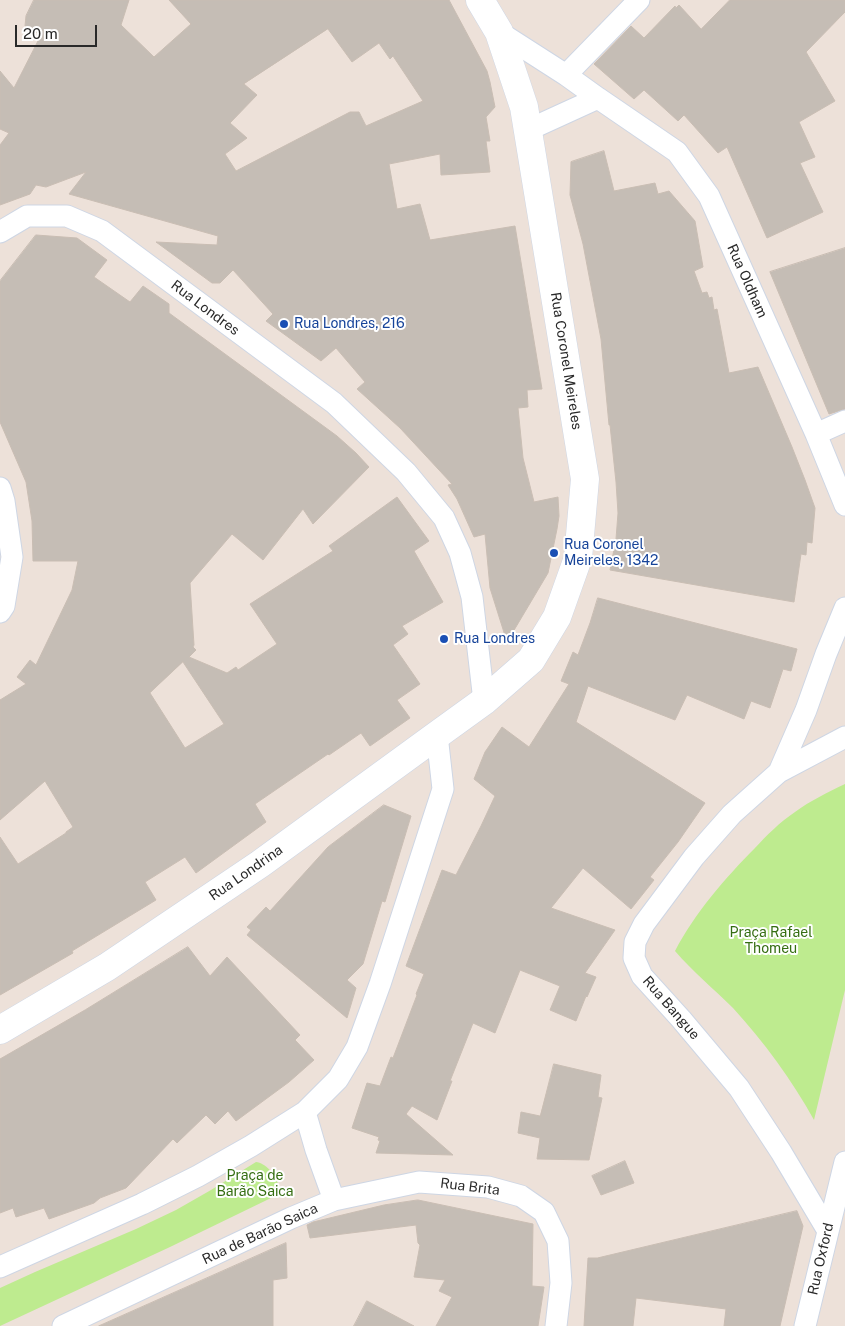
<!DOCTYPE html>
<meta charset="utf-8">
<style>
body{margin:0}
#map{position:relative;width:845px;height:1326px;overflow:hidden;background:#ede1d9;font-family:"Public Sans",sans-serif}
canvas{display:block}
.scale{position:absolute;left:15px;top:25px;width:82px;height:22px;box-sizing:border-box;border:2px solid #292929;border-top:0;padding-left:6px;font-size:15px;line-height:18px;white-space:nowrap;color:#292929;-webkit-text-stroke:4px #fff;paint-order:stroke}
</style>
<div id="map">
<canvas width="845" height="1326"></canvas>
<div class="scale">20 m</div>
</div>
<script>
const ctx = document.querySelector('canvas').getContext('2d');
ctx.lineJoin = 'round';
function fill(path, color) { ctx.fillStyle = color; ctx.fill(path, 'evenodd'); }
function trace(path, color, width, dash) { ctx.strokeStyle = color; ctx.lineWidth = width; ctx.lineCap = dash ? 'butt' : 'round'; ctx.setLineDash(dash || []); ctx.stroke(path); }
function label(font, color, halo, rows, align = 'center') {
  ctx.font = font + ' "Public Sans",sans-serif'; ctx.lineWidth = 4; ctx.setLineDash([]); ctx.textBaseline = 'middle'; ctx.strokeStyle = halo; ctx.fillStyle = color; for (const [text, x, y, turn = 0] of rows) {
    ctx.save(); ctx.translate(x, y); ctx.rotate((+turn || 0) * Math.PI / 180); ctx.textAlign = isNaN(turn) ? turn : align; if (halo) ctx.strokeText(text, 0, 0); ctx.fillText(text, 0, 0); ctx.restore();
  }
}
const green = new Path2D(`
 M845,784v206l-31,130c-22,-40 -50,-78 -81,-112 -19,-19 -40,-36 -58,-57 19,-37 51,-74 80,-103 12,-13 25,-26 40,-36 15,-11 33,-20 50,-28z
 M256,1162c9,1 20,12 22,22 0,2 -1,7 -1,9l-6,5 -101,49 -170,79v-38l35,-16 101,-43 40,-19 35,-20z`);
const building = new Path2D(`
 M34,0h95l-8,25 33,32 37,-33 -22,-24h280l38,71 3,11 5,25 -9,10 4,24h-4l4,31 -49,3 -1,-21 -51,10 8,45 23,-5 10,36 85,-14 27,163 -15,1 1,17 -10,1 5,50 11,44 24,-5 1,19 -2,13 -9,44 -41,69 -17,-54 -5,-54 -11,3 -17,-38 -9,-14 4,-1 -52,-56 -43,-39 8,-7 -29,-34 -15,13 -55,-40 7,-7 -40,-44 -13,13h-8l-56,-41 61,3 1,-9 -149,-42 17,-22 -40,15 -10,-2 -6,9 -30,11v-60l9,-12 -9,-4v-58l14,17 27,-53 -16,-9 1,-10zM328,29l24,33 27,-19 11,16 3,-3 30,45 -57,25 -7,-14h-9l-114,59 -11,-17 22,-16 -17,-15 27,-28 -13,-11z
 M730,0h115v12l-39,40 29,49 -36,21 16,35 -15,6 23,49 -56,26 -40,-91 -9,6 -34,-38 -6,6 -34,-31 -10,9 -40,-35 37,-38 13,12 31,-32 1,2 3,-3 22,24z
 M604,151l10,40 41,-8 3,11 11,-3 26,30 8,46 -9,4 8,22 5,-1 2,6 3,-1 2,13 3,-1 12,64 29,-6 34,80 13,33 10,28 -3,35 -5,-1 -1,13 -5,-1 -7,48 -184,-32 6,-31 2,-26 -2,-31 -6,-57h-1l-8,-86 -18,-95 -13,-49 1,-33z
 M36,235l41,3 30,22 -13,17 36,25 13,-16 26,18v9l168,123 19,17 13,14 -56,57 -10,-15 -40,51 -31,-26 -42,49 4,62 -1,2 3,3 -7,7 38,16 9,-6 2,3 39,-26 -27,-40 83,-53 -4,-5 68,-49 32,44 -15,10 29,51 -41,24 6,8 -15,11 27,39 -23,16 13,18 -40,28 -9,-13 -32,22 -1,-1 -73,50 11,18 -70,51 -11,-16 -40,25 11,18 -84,51 1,2 -73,42v-158l18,27 48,-31v-1l7,-5 -28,-46 -45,39v-120l26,-16 -9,-7 13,-17 6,5 36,-75 6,-29h-45l-1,-40 -6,-39 -26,-60v-141zM183,662l41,62 -39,24 -35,-55z
 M845,248v161l-16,5 -59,-142z
 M598,598l199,51 -6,22 -8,-2 -13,39 -19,-7 -7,18 -57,-24 -12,25 -87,-34 -12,36 129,81 -27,39 -28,35 4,3 -23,29 -48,-41 -32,40 64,22 -30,43 11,4 -9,20 -1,-1 -10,25 -26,-11 10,-24 -40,-16 -25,63 -22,-10 -23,58h2l-15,39 -25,-14 -6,8 47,41 -77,-2 4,-12 -2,-1 1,-3 -27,-9 15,-45 13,3 11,-29 2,1 24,-63 -1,-1 8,-20 -18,-8 36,-96 14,5 25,-49 14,-30 -21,-17 11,-27 17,-25 27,20 40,-63 -8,-3 12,-29 5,3 12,-32z
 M384,805l27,11 -26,86 -3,-1 -19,63 -16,16 9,8 -9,30 -100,-83 4,-5 -4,-3 19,-20 4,4 58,-64z
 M188,947l22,29 17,-19 73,78 -5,5 19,20 -25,22 -53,39 -8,-10 -13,13 -9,-9 -29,28 -4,-4 -47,49 -26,10 -6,5 -45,16 -5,-11 -28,9 -3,-9 -13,5v-154l85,-49z
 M554,1064l47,11 -3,22 4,1 -13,62 -52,-1 3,-21 -22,-5 3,-21 19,4z
 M625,1161l9,22 -33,12 -9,-19z
 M418,1200l115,24 -1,62 12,1 -6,39h-102l16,-29 -13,-6 6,-11 -31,-3 6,-32 -2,-2 -2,-18 -106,13 -3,-13 6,-3 71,-17z
 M797,1211l6,15 -23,100h-56l2,-17 -90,-11 -3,28h-49l4,-68h9z
 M286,1243l1,35 -14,2v46h-174z
 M367,1301l47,25h-60z`);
const street = new Path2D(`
 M499,32l67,43 32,23 -70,32
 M566,75l73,-75
 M598,98l79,54 32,44 107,238 29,71
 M0,232l27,-16h40l35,15 232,172 72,69 38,46 16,35 12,44 12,104
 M816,434l29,-13
 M0,488l4,13 8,56 -8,49 -4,6
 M779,772l27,-62 20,-56 19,-46
 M305,1112l11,38 18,50
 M828,1231l-47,-79 -42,-64 -58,-69 -39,-43 -8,-18 1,-16 9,-18 50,-67 38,-43 47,-42 66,-35
 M0,1267l142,-63 56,-28 53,-30 54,-34 33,-33 19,-32 23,-63 63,-195 -6,-54
 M63,1326l228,-108 43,-18 85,-18 69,5 33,9 23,16 14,29 3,42 -5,43
 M805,1326l40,-164`);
const secondary = new Path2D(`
 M0,1030l107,-63 153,-103 177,-129 47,-34 47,-41 26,-43 21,-59 7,-79 -61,-372 -25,-75 -19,-32`);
const markers = [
 [284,324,5,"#1a4fb4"],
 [554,553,5,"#1a4fb4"],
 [444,639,5,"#1a4fb4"]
];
const streetNames = [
 ["Rua Oldham",747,281,66],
 ["Rua Londres",205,308,37],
 ["Rua Coronel Meireles",566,361,81],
 ["Rua Londrina",246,873,-35],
 ["Rua Bangue",671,1008,49],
 ["Rua Brita",470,1187,7],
 ["Rua de Barão Saica",260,1234,-25],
 ["Rua Oxford",821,1259,-77]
];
const transitNames = [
 ["Rua Londres, 216",294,324],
 ["Rua Coronel",564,545],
 ["Meireles, 1342",564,561],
 ["Rua Londres",454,639]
];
const parkNames = [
 ["Praça Rafael",771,933],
 ["Thomeu",771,949],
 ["Praça de",255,1176],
 ["Barão Saica",255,1192]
];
fill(green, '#beeb8f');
fill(building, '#c5bdb5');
trace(building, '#c9bdb3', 1);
trace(street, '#ced6e4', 23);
trace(secondary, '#ced6e4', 29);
trace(street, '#fff', 21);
trace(secondary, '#fff', 28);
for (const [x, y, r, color] of markers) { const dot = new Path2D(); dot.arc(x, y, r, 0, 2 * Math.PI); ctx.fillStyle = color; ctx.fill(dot); trace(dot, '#fff', 2); }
label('14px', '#292929', '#fff', streetNames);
label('14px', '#164399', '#fff', transitNames, 'left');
label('14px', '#356e12', '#fff', parkNames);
</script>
